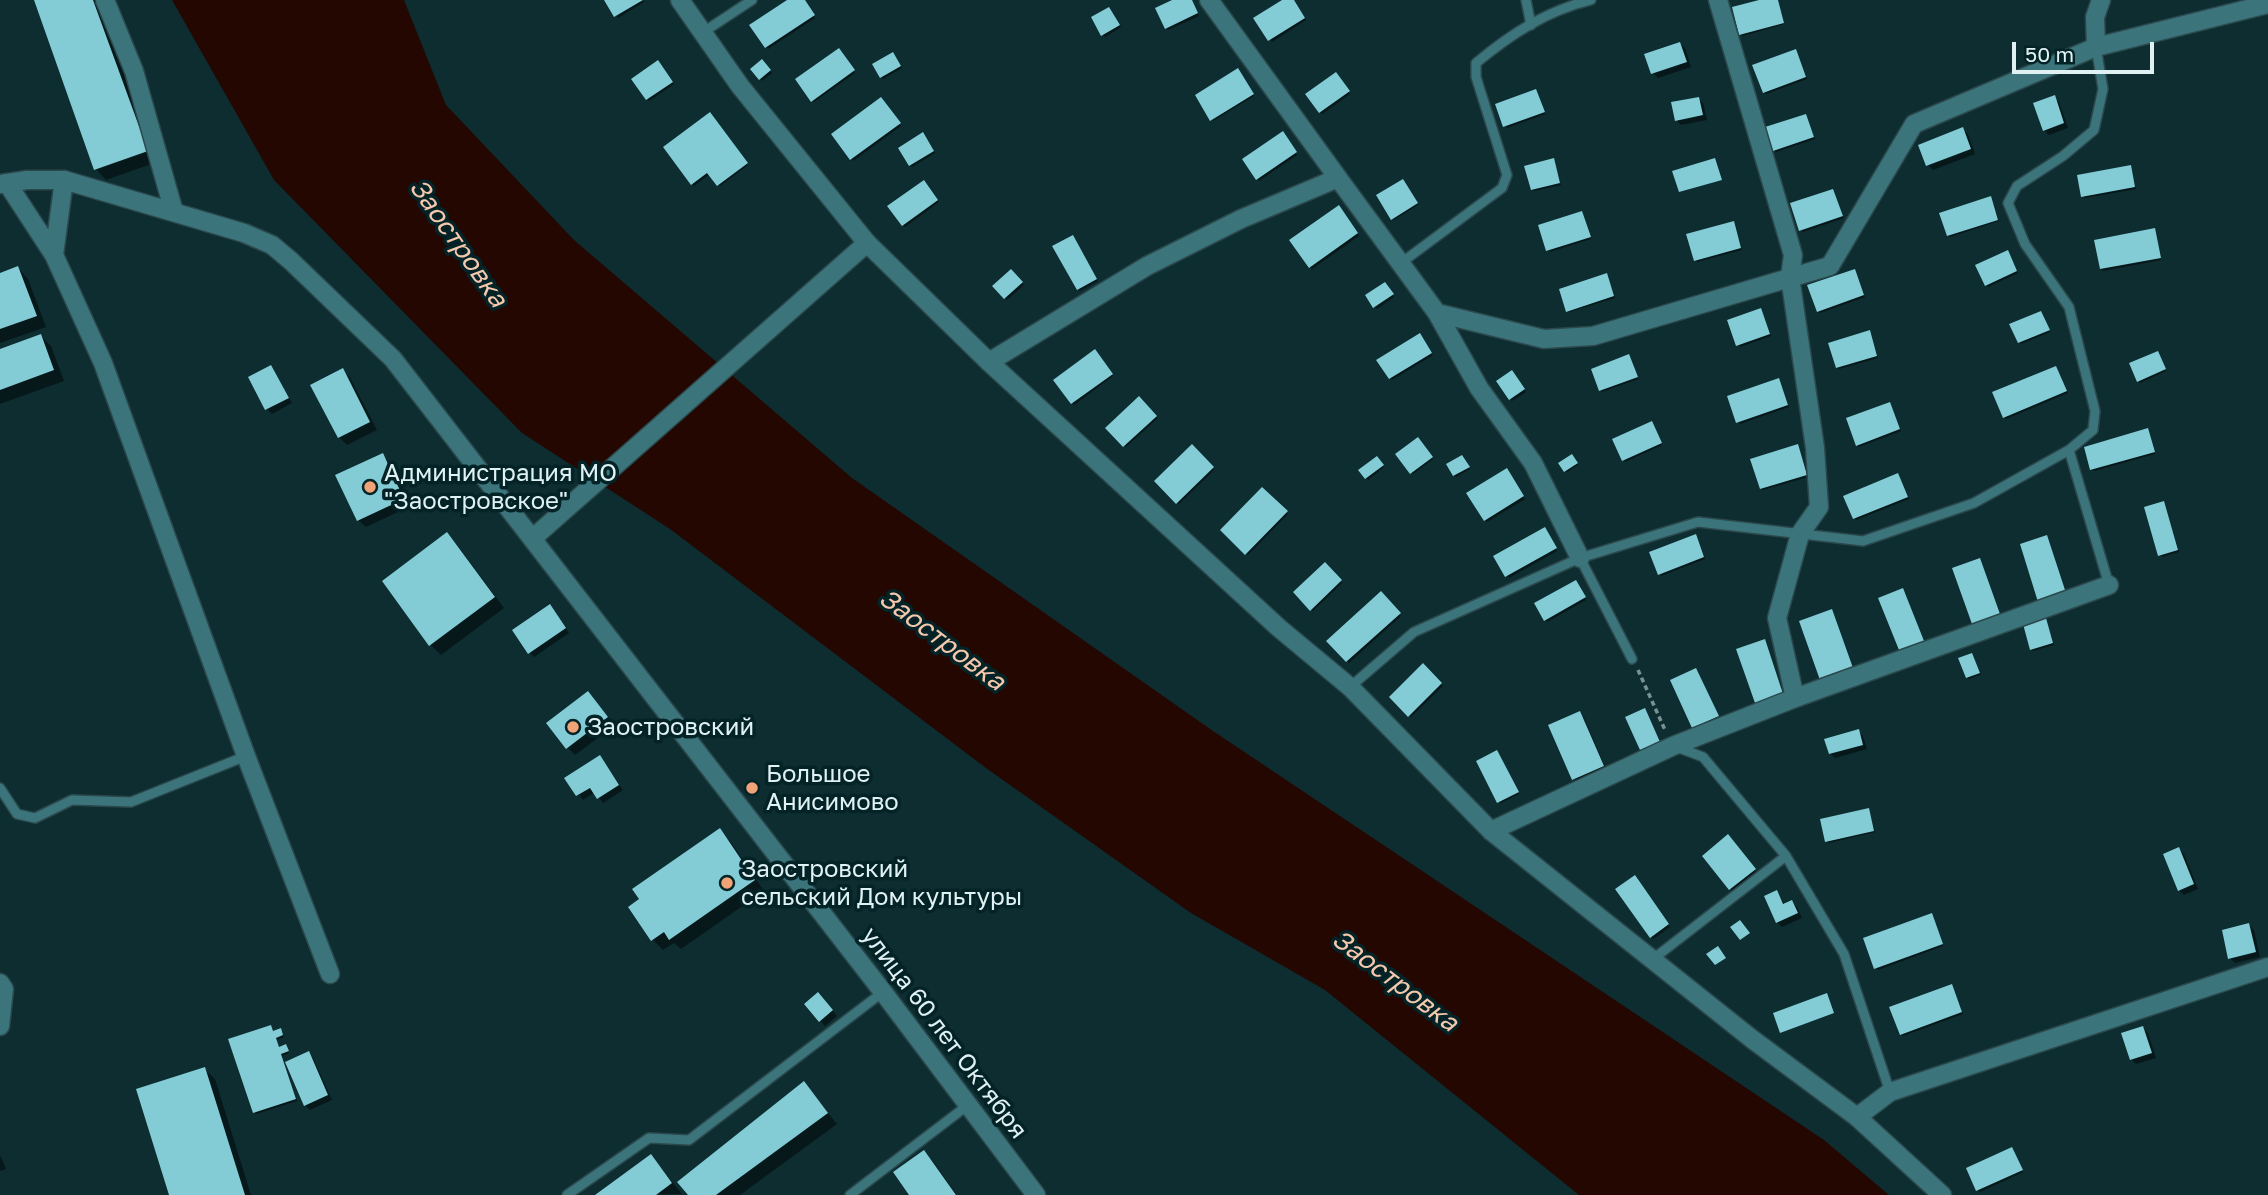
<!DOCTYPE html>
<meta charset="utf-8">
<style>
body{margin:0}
#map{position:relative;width:2268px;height:1195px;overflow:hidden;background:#0d2d31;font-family:"Golos Text",sans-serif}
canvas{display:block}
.scale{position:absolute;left:2012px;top:42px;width:142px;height:32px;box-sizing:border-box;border:4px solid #e0f1f4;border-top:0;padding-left:9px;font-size:21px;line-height:24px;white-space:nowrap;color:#e0f1f4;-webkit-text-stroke:5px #032327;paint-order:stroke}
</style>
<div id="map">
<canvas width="2268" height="1195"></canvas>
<div class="scale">50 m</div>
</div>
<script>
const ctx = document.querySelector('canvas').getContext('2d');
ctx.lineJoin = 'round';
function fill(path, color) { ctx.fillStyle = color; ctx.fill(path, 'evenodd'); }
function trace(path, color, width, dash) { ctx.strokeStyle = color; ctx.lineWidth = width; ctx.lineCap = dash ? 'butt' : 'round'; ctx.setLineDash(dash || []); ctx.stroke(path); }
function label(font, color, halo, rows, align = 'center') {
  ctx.font = font + ' "Golos Text",sans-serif'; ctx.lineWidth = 7; ctx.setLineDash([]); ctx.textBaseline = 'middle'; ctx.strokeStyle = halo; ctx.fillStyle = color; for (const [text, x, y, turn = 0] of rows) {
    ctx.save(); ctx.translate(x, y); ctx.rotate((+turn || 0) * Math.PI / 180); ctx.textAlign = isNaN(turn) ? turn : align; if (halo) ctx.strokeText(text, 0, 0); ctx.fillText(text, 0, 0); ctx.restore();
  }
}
const water = new Path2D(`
 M172,0h232l42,105 128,135 278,238 361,253 611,409 65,55h-310l-254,-205 -134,-77 -205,-145 -316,-239 -148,-96 -248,-253z`);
const shadow = new Path2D(`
 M35,0h64l58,162 -51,18 -10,-11z
 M606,0h37l1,2 -26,16z
 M790,0h13l12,18 -47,31 -2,-2z
 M1176,0h15l8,16 -31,14 -2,-2z
 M1285,0h8l13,20 -34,22 -16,-23z
 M1765,0h13l6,24 -41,12 -2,-2z
 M1111,11l10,16 -16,10 -2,-2z
 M1680,44l5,4 6,19 -33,11 -5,-5z
 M841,52l14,21 -41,29 -2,-2z
 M1797,53l10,26 -41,15 -2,-2z
 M895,56l7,12 -19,11 -2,-2z
 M762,61l10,12 -10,8 -10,-12z
 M660,64l14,20 -25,17 -15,-22z
 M1240,72l14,24 -41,25 -1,-2z
 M1338,76l12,18 -28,20 -2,-2z
 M1536,91l9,23 -38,14 -10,-23z
 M1698,98l5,5 4,17 -26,5 -5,-5z
 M2054,98l5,4 9,26 -19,7 -5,-5z
 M883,101l18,25 -48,35 -20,-27z
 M710,114l38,51 -28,21 -10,-12 -16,12 -29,-38z
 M1806,116l9,23 -39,13 -2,-2z
 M1963,130l5,4 7,20 -42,16 -5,-5z
 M1284,135l13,20 -38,26 -15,-21z
 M925,136l10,17 -23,14 -2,-2z
 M1553,160l8,25 -27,6 -2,-2z
 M2130,167l6,22 -51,9 -2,-2z
 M1405,183l13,22 -24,15 -2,-2z
 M925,184l14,18 -34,25 -2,-2z
 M1833,191l11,27 -41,14 -2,-2z
 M1992,200l7,21 -49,16 -2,-2z
 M1340,209l19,27 -47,33 -2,-2z
 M1582,213l9,26 -41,13 -10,-25z
 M1733,223l9,27 -45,12 -2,-2z
 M2154,230l7,30 -58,11 -2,-2z
 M1074,239l24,42 -18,10 -2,-2z
 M2009,254l9,19 -30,14 -2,-2z
 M18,268l10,11 18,48 -46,16v-68z
 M1011,271l13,14 -17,15 -13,-14z
 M1855,271l10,26 -45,16 -2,-2z
 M1606,275l9,23 -46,14 -1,-1z
 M1387,286l7,11 -17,12 -2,-2z
 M1762,312l9,24 -31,11 -11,-26z
 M2041,313l9,19 -29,12 -2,-2z
 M1871,334l7,24 -39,11 -2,-2z
 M41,336l10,10 13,35 -64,23v-54z
 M1421,337l12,18 -41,25 -2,-2z
 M1094,352l19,24 -39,29 -18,-24z
 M2159,355l7,16 -26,12 -2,-2z
 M1629,356l9,23 -36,13 -1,-2z
 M271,367l21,36 -20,11 -5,-5z
 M2056,368l12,25 -62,26 -2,-2z
 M343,370l7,8 27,52 -30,15 -8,-8z
 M1514,374l12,18 -14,9 -2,-2z
 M1779,380l10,27 -49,17 -2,-2z
 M1139,399l19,19 -32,29 -18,-19z
 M1890,404l11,27 -42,16 -2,-2z
 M1653,425l9,20 -37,17 -11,-22z
 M2147,430l8,24 -61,17 -2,-2z
 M1418,439l15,20 -20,15 -15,-19z
 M1798,446l10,31 -45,13 -2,-1z
 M1192,447l22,23 -35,34 -23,-23z
 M383,455l7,8 21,43 -45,21 -8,-7z
 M1376,458l8,9 -16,13 -7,-9z
 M1574,458l4,7 -11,7 -2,-1z
 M1464,459l6,10 -14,8 -2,-2z
 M1508,472l17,27 -38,23 -2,-2z
 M1899,477l10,22 -53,21 -1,-2 -9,-21z
 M1262,489l26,25 -40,41 -26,-25z
 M2165,505l14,47 -17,5 -2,-2z
 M1546,531l11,20 -48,27 -13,-21z
 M447,535l10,10 47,63 -63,47 -10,-10z
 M1697,538l8,21 -44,17 -1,-2z
 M1979,560l22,56 -25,9 -2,-2z
 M1325,565l17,18 -29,28 -18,-18z
 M1577,584l9,16 -39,22 -2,-2z
 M1905,592l19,51 -21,8 -2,-2z
 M1381,594l20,22 -52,47 -20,-22z
 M555,611l14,22 -35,24 -5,-5z
 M2046,620l8,25 -21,6 -2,-2z
 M1972,655l9,19 -12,5 -2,-2z
 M1423,666l20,20 -32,31 -20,-20z
 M1698,672l21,47 -23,10 -23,-48z
 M588,693l27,32 -40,30 -7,-7z
 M1645,710l16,34 -17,7 -16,-34z
 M1579,713l5,5 23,53 -28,13 -5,-5z
 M1858,731l5,5 4,13 -32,9 -5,-5z
 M1499,754l20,40 -18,9 -2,-1z
 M600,757l23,33 -20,13 -8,-11 -12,8 -16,-22z
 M1868,810l7,22 -46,11 -2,-2z
 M720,831l10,10 34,50 -83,58 -7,-6 -11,7 -10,-10 -23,-33z
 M1728,837l28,35 -24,19 -28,-35z
 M2179,849l5,5 14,35 -14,6 -5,-5z
 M1636,879l34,48 -17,12 -2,-2z
 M1777,892l8,13 7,-3 5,5 5,11 -20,9 -5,-5z
 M1933,917l10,29 -65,24 -2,-2z
 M2249,925l5,5 6,27 -25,6 -5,-5z
 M1953,988l10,26 -60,22 -2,-2z
 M823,999l14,17 -12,10 -19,-22z
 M271,1027l3,5h8l2,5 -8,3 3,8h9l1,5 -7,3 15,45 -41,13 -1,-2z
 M2143,1028l5,5 8,25 -20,6 -5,-5z
 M308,1053l5,5 19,42 -22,10 -5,-5z
 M204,1069l11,10 36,116h-80z
 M804,1084l33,40 -97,71h-50z
 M2013,1151l10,21 -43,20 -2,-2z
 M924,1152l10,11 23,32h-46z
 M0,1155l6,14 -6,2z
 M651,1156l31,38 -84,1z`);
const building = new Path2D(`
 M34,0h59l55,151 -54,19z
 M604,0h39l-29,17z
 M787,0h18l10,15 -50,33 -16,-23z
 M1172,0h20l6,13 -33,16 -10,-21z
 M1282,0h12l11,18 -37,23 -15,-23z
 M1759,0h19l6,23 -45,12 -7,-28z
 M1109,7l11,18 -19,11 -10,-19z
 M1680,42l7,20 -36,12 -7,-20z
 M839,48l16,22 -44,32 -16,-23z
 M1796,49l10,28 -43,16 -11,-28z
 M893,52l8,14 -21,12 -8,-14z
 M762,59l9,11 -12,10 -9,-11z
 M658,60l15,22 -27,18 -15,-21z
 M1238,68l16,26 -44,27 -15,-26z
 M1336,72l14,19 -31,22 -14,-19z
 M1536,89l9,23 -42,15 -8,-23z
 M2055,95l9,28 -21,8 -10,-28z
 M881,97l20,26 -51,37 -19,-26z
 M1699,97l4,18 -28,6 -4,-19z
 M710,112l38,51 -31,23 -10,-13 -16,12 -28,-38z
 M1806,114l8,23 -41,14 -8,-24z
 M1963,127l8,22 -45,17 -8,-21z
 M1283,131l14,21 -41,28 -14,-21z
 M923,132l11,19 -25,15 -11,-18z
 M1554,158l6,25 -29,7 -7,-24z
 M1715,158l7,22 -43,12 -7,-21z
 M2131,165l4,22 -54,10 -4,-22z
 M1403,179l15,24 -27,17 -15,-25z
 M924,180l14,20 -36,26 -15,-20z
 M1833,189l10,27 -44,15 -9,-28z
 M1991,196l7,24 -51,16 -8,-23z
 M1339,205l19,28 -49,35 -20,-28z
 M1582,211l9,26 -45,14 -8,-26z
 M1734,221l7,27 -47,13 -8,-27z
 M2155,228l6,30 -61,11 -6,-29z
 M1073,235l24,44 -20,11 -25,-44z
 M2008,250l9,21 -32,15 -10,-21z
 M18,266l19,50 -37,13v-56z
 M1011,269l12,13 -19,17 -12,-13z
 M1855,269l9,26 -47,17 -10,-27z
 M1607,273l7,23 -48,16 -7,-23z
 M1385,282l9,12 -21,14 -8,-13z
 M1761,308l9,26 -34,12 -9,-26z
 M2041,311l9,19 -32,13 -9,-19z
 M1870,330l7,26 -41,12 -8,-25z
 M1420,333l12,20 -43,26 -13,-19z
 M41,334l13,36 -54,20v-41z
 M1095,349l18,25 -42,30 -18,-24z
 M2158,351l8,18 -29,13 -8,-19z
 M1629,354l9,23 -39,14 -8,-22z
 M271,365l18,33 -24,12 -17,-33z
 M2056,366l11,25 -64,27 -11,-26z
 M343,368l27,54 -32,16 -28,-53z
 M1512,370l13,19 -16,11 -13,-19z
 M1779,378l9,27 -52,18 -9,-27z
 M1139,396l18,20 -34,31 -18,-19z
 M1890,402l10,27 -44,17 -10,-28z
 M1652,421l10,22 -40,18 -10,-22z
 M2148,428l7,24 -65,18 -6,-23z
 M1418,437l15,20 -23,17 -15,-20z
 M1192,444l22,23 -38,37 -22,-23z
 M1798,444l9,31 -47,14 -10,-30z
 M383,453l21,46 -47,22 -22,-46z
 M1572,454l6,9 -14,9 -6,-9z
 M1462,455l8,12 -17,9 -7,-12z
 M1377,456l7,9 -19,14 -7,-9z
 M1507,468l17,28 -40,25 -18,-28z
 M1898,473l10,24 -55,22 -10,-23z
 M1262,487l26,24 -43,44 -25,-25z
 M2164,501l14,49 -20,6 -14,-49z
 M1545,527l12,21 -52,29 -12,-21z
 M447,532l48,65 -66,49 -47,-65z
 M1696,534l8,23 -46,18 -9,-23z
 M2047,535l19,58 -28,9 -18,-58z
 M1980,558l20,56 -28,10 -20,-56z
 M1325,562l17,18 -32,31 -17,-19z
 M1576,580l10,17 -42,24 -10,-18z
 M1903,588l21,53 -25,9 -21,-52z
 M1381,591l20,22 -55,49 -20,-21z
 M550,604l16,24 -38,26 -16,-24z
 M1832,609l21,59 -33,12 -21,-59z
 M2046,618l7,25 -23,7 -7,-26z
 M1765,639l18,55 -28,9 -19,-54z
 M1972,653l8,20 -14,5 -8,-20z
 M1423,663l19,20 -34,34 -19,-20z
 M1696,668l23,48 -27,12 -22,-48z
 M588,691l20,26 -42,32 -20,-26z
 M1645,708l15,34 -20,8 -15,-33z
 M1580,711l24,55 -32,14 -24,-55z
 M1859,729l4,16 -34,9 -5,-15z
 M1497,750l22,42 -22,11 -21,-42z
 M600,755l19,30 -22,14 -7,-11 -14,8 -12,-18z
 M1869,808l5,23 -49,11 -5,-23z
 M720,828l35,52 -86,60 -5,-8 -13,9 -23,-34 11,-8 -7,-10z
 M1728,834l28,35 -27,21 -27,-34z
 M2179,847l15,37 -16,7 -15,-37z
 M1635,875l34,49 -19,14 -35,-49z
 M1777,890l6,14 9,-4 6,13 -22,10 -12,-27z
 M1932,913l11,31 -69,25 -11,-31z
 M1740,920l10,13 -10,7 -10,-13z
 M2249,923l7,29 -28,7 -6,-29z
 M1718,946l8,12 -11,7 -9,-11z
 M1952,984l10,28 -62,23 -11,-28z
 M818,992l15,18 -14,12 -15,-18z
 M1827,993l7,20 -54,20 -7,-20z
 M271,1025l2,6 8,-3 2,7 -7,3 3,9 7,-3 3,7 -8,3 15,45 -43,14 -25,-74z
 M2143,1026l9,27 -22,7 -9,-27z
 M309,1051l19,44 -24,11 -19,-44z
 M205,1067l40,128h-76l-33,-106z
 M804,1081l24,32 -112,82h-28l-11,-13z
 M2012,1147l11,23 -47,21 -10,-23z
 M924,1150l32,45h-47l-16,-23z
 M651,1154l21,29 -16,12h-61z`);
const path = new Path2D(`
 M1638,670l27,60`);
const service = new Path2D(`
 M1526,0l5,25
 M702,33l50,-33
 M1401,263l101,-75 5,-13 -31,-98v-14c35,-29 70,-52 115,-63
 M2069,450l24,-20 2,-19 -26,-104 -44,-63 -17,-41 9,-17 46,-30 31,-26 9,-41 -7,-42
 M1580,558l52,101
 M1350,687l64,-55 166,-74 118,-36 165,19 111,-38 95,-53 40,135
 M1674,746l29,11 83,99 58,98 46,138
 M0,788l17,26 18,4 37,-18 59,2 115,-46
 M1653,959l133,-103
 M567,1195l82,-57 40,2 194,-148
 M850,1195l118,-90`);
const minor = new Path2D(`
 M105,0l29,71 40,141
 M680,0l60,86 127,157
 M1209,0l129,178
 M1718,0l75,255 -3,22 25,171 4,59 -19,27 -23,84 18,80
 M2096,47l-1,-30 6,-17
 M64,180l-10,75 49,108 143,393 84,218
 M7,183l47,72
 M1437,313l42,75 54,75 47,95
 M989,362l158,-96 94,-47 97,-41 99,135 107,26 49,-3 237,-70 84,-142 182,-77 172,-43
 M1491,831l182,-85 122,-48 314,-113
 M0,983l4,6 -4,37`);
const tertiary = new Path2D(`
 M0,184l27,-4h37l180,53 28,12 19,16 102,98 490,633 153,203
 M533,538l334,-295 122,119 290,266 71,59 141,144 261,208 105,78 85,78
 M1857,1117l33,-25 378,-125`);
const markers = [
 [370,487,7,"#efa376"],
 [573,727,7,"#efa376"],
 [752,788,7,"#efa376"],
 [727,883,7,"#efa376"]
];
const poiNames = [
 ["Администрация МО",384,473],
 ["\"Заостровское\"",384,501],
 ["Заостровский",587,727],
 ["Большое",766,774],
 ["Анисимово",766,802],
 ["Заостровский",741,869],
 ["сельский Дом культуры",741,897]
];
const streetNames = [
 ["улица 60 лет Октября",944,1033,53]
];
const waterNames = [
 ["Заостровка",458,243,55],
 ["Заостровка",942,640,37],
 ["Заостровка",1395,981,37]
];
fill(water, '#240700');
fill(shadow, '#0007');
fill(building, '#83ccd6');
trace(service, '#2b484c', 12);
trace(minor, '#2b484c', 21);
trace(tertiary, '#2b484c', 21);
trace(path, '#799194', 3.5, [5, 3.5]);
trace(service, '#3b747b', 9);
trace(minor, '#3b747b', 18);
trace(tertiary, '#3b747b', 18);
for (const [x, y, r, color] of markers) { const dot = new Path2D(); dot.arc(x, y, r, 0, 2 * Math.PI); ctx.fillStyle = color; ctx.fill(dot); trace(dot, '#032327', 2.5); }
label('24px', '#e0f1f4', '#032327', poiNames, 'left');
label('24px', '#e0f1f4', '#032327', streetNames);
label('italic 26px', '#f5c8ae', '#032327', waterNames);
</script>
